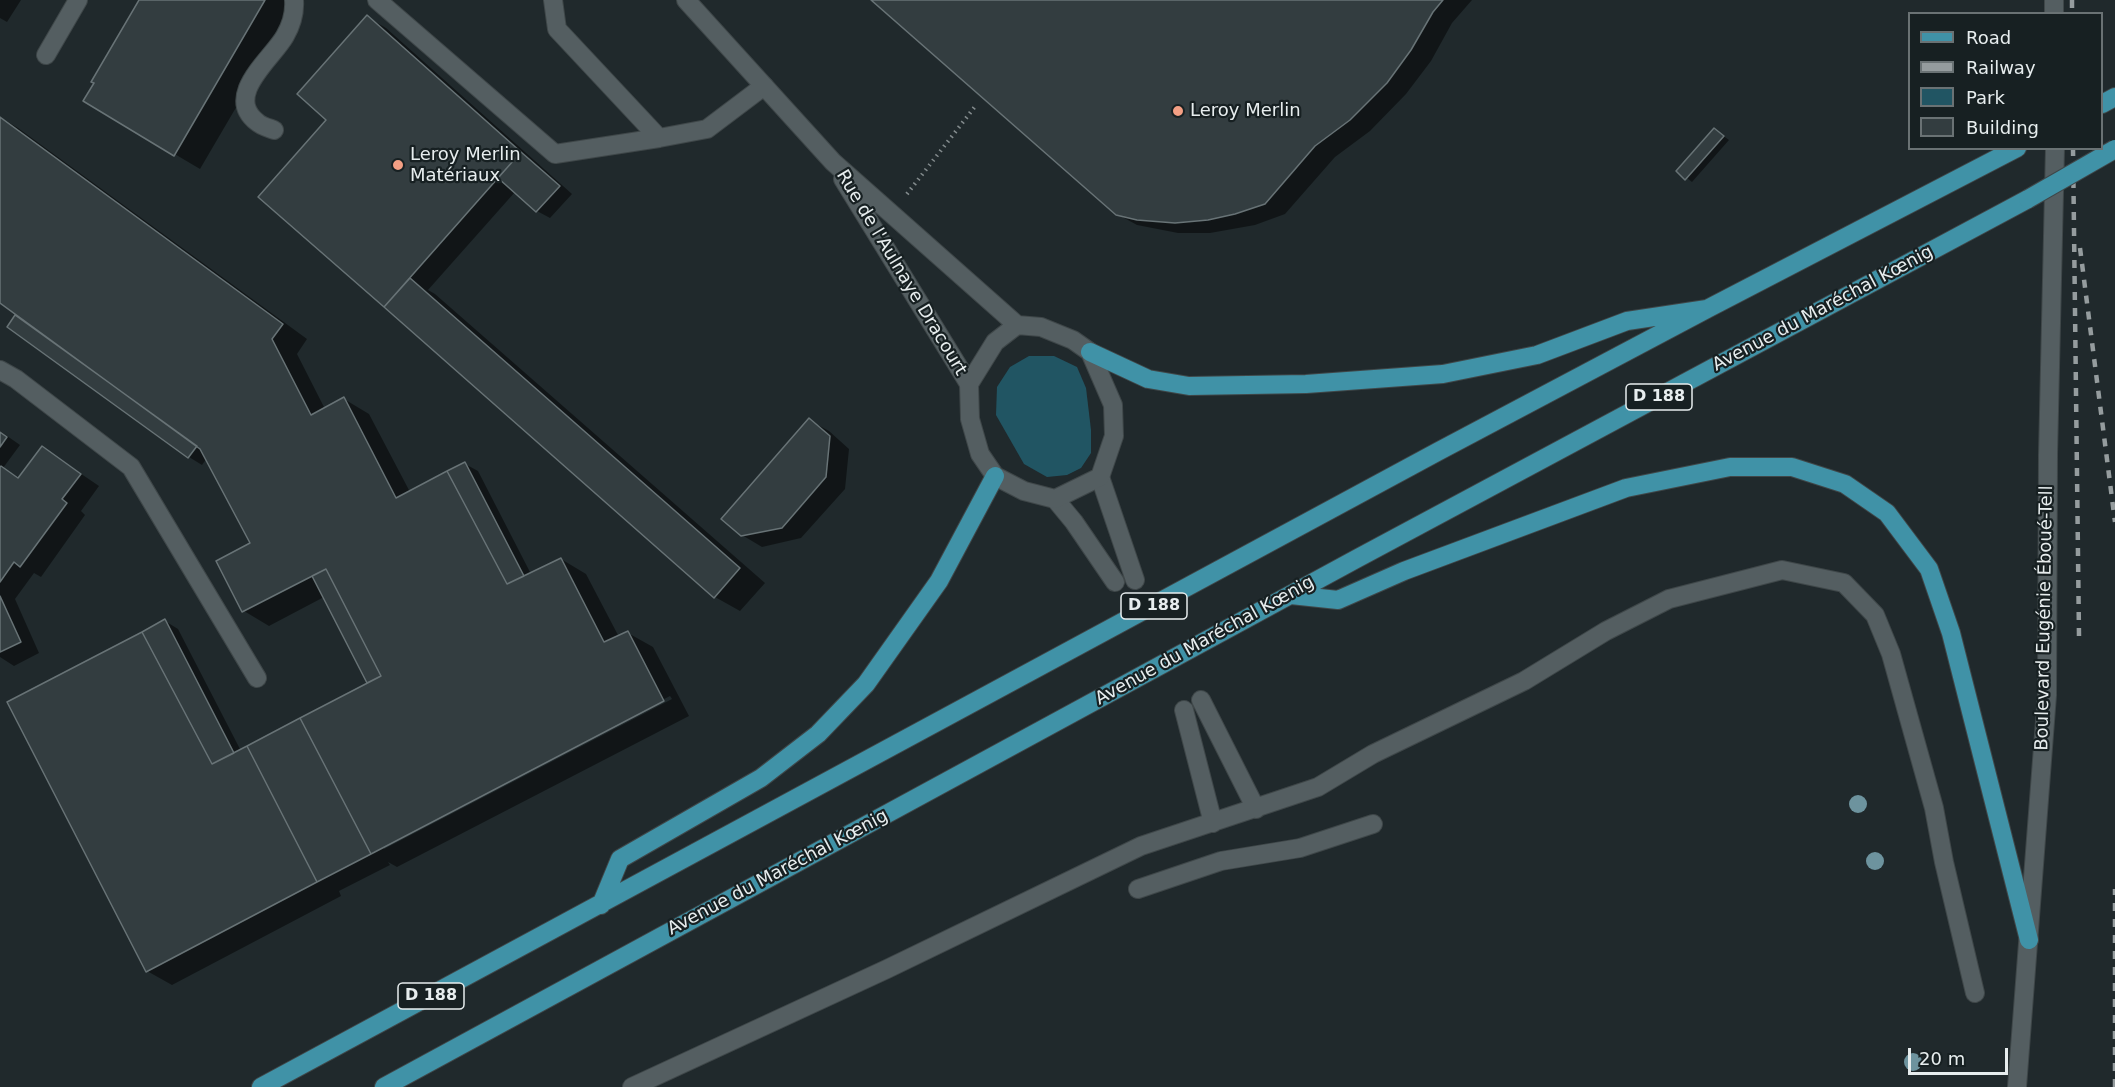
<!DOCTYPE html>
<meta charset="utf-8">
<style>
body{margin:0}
#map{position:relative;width:2115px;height:1087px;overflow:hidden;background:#20292c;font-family:"DejaVu Sans",sans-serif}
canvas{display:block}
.legend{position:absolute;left:1908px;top:12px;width:195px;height:138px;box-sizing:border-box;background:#172022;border:2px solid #6a7274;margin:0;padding:8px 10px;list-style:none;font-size:18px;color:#e7edee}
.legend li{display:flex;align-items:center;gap:12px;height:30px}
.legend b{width:30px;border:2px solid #6a7274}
.scale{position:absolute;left:1908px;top:1048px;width:100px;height:27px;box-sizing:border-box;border:3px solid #e7edee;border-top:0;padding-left:8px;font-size:18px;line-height:21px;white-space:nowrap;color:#e7edee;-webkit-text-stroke:4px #172022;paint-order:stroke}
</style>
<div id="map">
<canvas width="2115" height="1087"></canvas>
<ul class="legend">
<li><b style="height:8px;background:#4092a7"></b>Road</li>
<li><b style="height:8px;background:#959c9e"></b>Railway</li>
<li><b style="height:16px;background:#215563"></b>Park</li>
<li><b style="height:16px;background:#333d40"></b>Building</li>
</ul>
<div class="scale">20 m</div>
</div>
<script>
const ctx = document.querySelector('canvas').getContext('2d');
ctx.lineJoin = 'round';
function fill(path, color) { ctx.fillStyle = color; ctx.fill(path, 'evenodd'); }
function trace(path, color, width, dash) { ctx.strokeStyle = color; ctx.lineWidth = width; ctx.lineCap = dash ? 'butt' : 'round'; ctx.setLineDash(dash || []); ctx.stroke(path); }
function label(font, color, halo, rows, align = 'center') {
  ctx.font = font + ' "DejaVu Sans",sans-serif'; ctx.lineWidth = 4.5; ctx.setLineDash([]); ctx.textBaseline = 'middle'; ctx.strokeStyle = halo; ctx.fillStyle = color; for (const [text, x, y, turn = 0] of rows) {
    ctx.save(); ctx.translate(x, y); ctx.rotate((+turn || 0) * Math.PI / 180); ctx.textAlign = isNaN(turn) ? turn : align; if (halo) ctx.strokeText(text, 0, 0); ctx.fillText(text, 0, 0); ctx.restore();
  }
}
const green = new Path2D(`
 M1029,356h25l23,11 9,21 5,42v23l-10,15 -14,7 -20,2 -23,-13 -28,-49 1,-28 13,-20z`);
const shadow = new Path2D(`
 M0,0h21l-14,22 -7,-4z
 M140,0h159l-99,169 -115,-68z
 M873,0h599l-20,23 -21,38 -25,33 -36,37 -35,26 -50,57 -30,11 -45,8h-32l-41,-8 -20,-11z
 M367,17l19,11 186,166 -22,24 -13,-7 -22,-19 -87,98 7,4 330,289 -25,28 -25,-14 -455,-400 68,-77z
 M0,117l18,11 289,211 -10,15 28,55 19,-10 25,15 41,78 55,-28 13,7 53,103 30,-15 25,15 33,63 9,-4 25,14 36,69 -292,151 -9,-5 2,3 -51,26 2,5 -169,89 -25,-14 18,-350 13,8 63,122 128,-67 -45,-87 -55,29 -25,-15 8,-67 -45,-86 -5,7 -13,-8 -180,-131 8,-12 -17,-12zM670,696l2,3 -288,150v-4z
 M1715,130l14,10 -37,42 -14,-11z
 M809,420l20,11 20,18 -4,40 -44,49 -39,9 -20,-12z
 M0,431l20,14 -17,23 17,10 23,-30 56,38 -18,25 4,4 -44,62 -7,-4 -19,26 24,54 -25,13 -14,-9z`);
const building = new Path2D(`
 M139,0h126l-91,156 -91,-55 11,-18 -3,-1z
 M871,0h572l-10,12 -22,38 -24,33 -37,37 -35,26 -50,58 -30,10 -27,6 -33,3 -38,-3 -21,-5z
 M367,15l154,137 -137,155 -126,-110 68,-77 -29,-26z
 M0,117l283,207 -11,15 39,76 33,-18 52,101 51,-27 60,113 54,-26 43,84 24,-11 36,70 -293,153 -71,-136 81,-42 -55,-107 -84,43 -26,-51 34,-18 -50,-94 -200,-146z
 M1714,128l10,8 -39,44 -9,-9z
 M521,152l39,34 -24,26 -38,-34z
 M410,278l330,290 -26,30 -330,-291z
 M15,315l182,131 -9,12 -181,-131z
 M809,418l21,18 -4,41 -44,51 -41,8 -20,-17z
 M0,432l7,5 -7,10z
 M42,446l39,28 -19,25 5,4 -47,64 -6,-5 -14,20v-115l1,-1 17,12z
 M465,462l59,114 -17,8 -60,-113z
 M326,569l55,107 -14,7 -55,-107z
 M0,596l21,46 -21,10z
 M165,619l69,134 -22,11 -70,-132z
 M142,632l70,132 35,-18 70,136 -171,90 -139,-270z
 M300,718l71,136 -54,28 -70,-136z`);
const path = new Path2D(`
 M907,194l70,-90`);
const lane = new Path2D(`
 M377,0l178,154 104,-16
 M553,0l4,29 102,109 48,-9 57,-43
 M46,55l32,-55
 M274,130c-5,-2 -13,-4 -17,-8 -34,-27 16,-64 28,-86 7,-12 10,-23 9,-36
 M0,370l16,9 115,88 126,211
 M1100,477l35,103
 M1055,499l19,23 41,60
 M1201,700l55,109
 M1184,710l29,113
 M1138,889l83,-28 79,-13 73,-24
 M632,1087l255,-118 254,-123 177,-59 55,-33 151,-73 82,-50 63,-32 113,-29 62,13 31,32 16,39 43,154 10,54 31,131`);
const street = new Path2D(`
 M686,0l147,162 184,163
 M2054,0v14
 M843,179l126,205
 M1017,325l24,2 32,13 17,12 23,53 1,31 -14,41 -45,22 -31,-8 -29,-15 -15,-22 -10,-35 -1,-35 26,-42z
 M2017,1087l30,-392 1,-240 7,-307`);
const primary = new Path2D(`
 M2102,104l13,-7
 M1090,352l58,27 41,7 117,-2 137,-10 94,-19 90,-34 80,-12 310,-161
 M1291,595l47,5 66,-29 222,-83 104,-21h62l53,17 42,29 42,56 22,64 78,307
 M601,905l19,-46 141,-81 57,-44 48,-50 73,-103 56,-105
 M261,1087l1178,-636 268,-142
 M384,1087l974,-529 670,-359`);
const rail = new Path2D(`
 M2072,0v14
 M2073,148l6,488
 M2080,248l35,274
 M2115,1087v-198`);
const primaryBridge = new Path2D(`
 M2028,199l87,-50`);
const trees = [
 [1858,804],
 [1875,861],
 [1913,1062]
];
const markers = [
 [1178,111,6,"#f39f84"],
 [398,165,6,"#f39f84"]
];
const shields = [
 [1659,397,66],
 [1154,606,66],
 [431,996,66]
];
const shieldNames = [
 ["D 188",1659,397],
 ["D 188",1154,606],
 ["D 188",431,996]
];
const poiNames = [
 ["Leroy Merlin",1190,111],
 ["Leroy Merlin",410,155],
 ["Matériaux",410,176]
];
const streetNames = [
 ["Rue de l'Aulnaye Dracourt",901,273,59],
 ["Avenue du Maréchal Kœnig",1823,309,-28],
 ["Boulevard Eugénie Éboué-Tell",2045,618,-89],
 ["Avenue du Maréchal Kœnig",1205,641,-29],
 ["Avenue du Maréchal Kœnig",778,873,-28]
];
fill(green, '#215563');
fill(shadow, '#0007');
fill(building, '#333d40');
trace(building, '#687376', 1.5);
trace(lane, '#3f4749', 20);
trace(street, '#3f4749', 20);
trace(primary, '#3f4749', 20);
trace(path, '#838b8d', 4, [1.5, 4.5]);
trace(lane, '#545e61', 18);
trace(street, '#545e61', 18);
trace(primary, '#4092a7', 18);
trace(rail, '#959c9e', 4.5, [8, 8]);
trace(primaryBridge, '#3f4749', 20, []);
trace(primaryBridge, '#4092a7', 18);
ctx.fillStyle = '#6d939e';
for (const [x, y] of trees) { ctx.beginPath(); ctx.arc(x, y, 9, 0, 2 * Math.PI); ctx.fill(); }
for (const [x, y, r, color] of markers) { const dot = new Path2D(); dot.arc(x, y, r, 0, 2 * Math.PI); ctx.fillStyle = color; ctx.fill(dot); trace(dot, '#172022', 2); }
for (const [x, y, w] of shields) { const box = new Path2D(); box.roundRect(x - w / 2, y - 13, w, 26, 4.5); ctx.fillStyle = '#172022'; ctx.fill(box); trace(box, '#e7edee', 1.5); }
label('bold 16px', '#e7edee', null, shieldNames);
label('18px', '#e7edee', '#172022', poiNames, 'left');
label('18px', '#e7edee', '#172022', streetNames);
</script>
